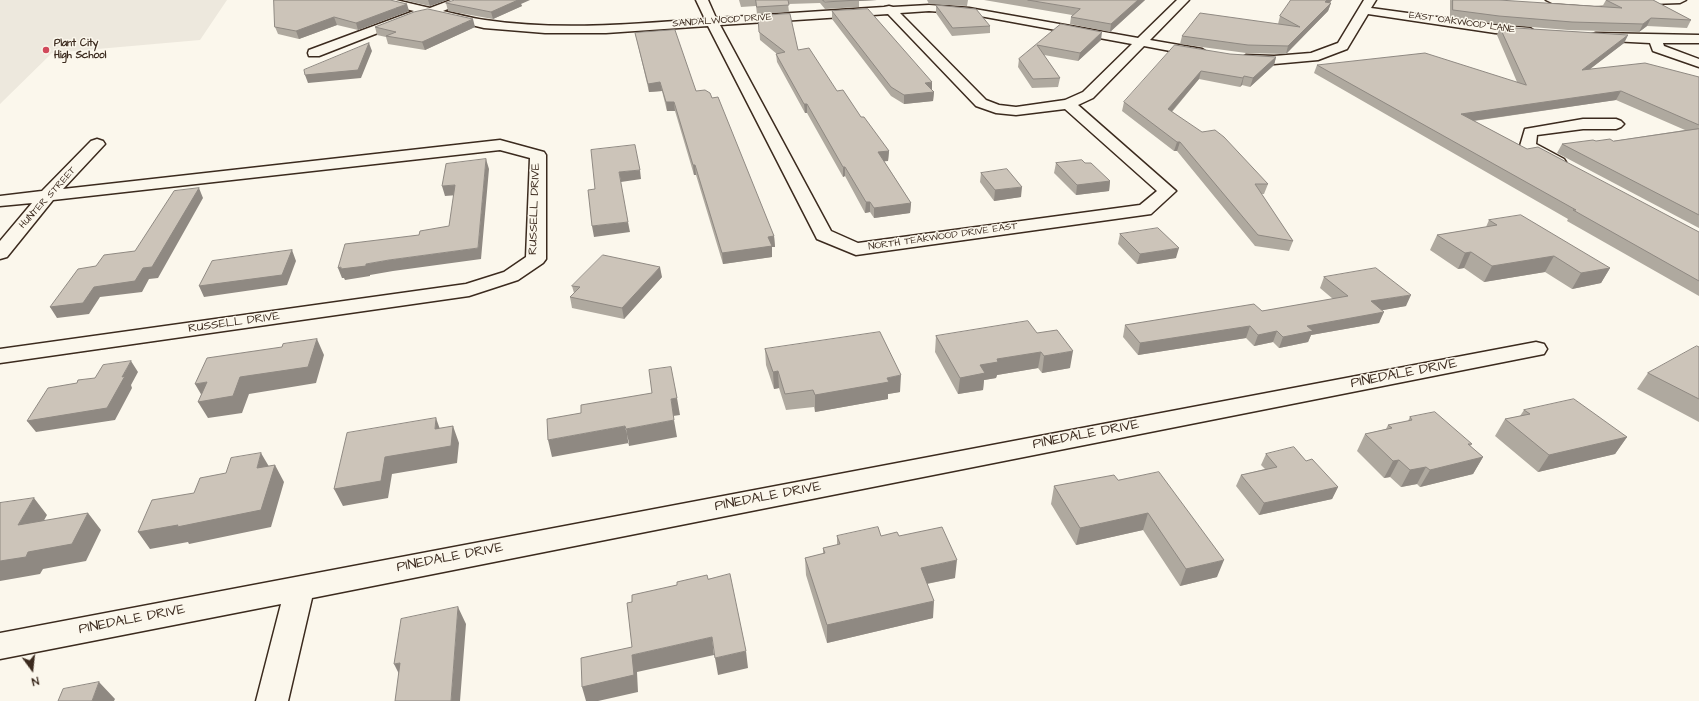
<!DOCTYPE html>
<style>
body{margin:0}
#map{position:relative;width:1699px;height:701px;overflow:hidden;background:#fbf7ec;font-family:"Architects Daughter",sans-serif}
canvas{display:block}
.north{position:absolute;left:12px;top:649px;width:40px;height:40px;-webkit-text-stroke:3px #fbf7ec;paint-order:stroke;rotate:165deg;font-size:11px;font-weight:700;line-height:16px;text-align:center;color:#3b2a1e}
.north::after{content:'';display:block;margin:auto;width:14px;height:18px;background:#3b2a1e;clip-path:polygon(50% 0,100% 100%,50% 72%,0 100%)}
</style>
<div id="map">
<canvas width="1699" height="701"></canvas>
<div class="north">N</div>
</div>
<script>
const ctx = document.querySelector('canvas').getContext('2d');
ctx.lineJoin = 'round';
function fill(path, color) { ctx.fillStyle = color; ctx.fill(path, 'evenodd'); }
function trace(path, color, width, dash) { ctx.strokeStyle = color; ctx.lineWidth = width; ctx.lineCap = dash ? 'butt' : 'round'; ctx.setLineDash(dash || []); ctx.stroke(path); }
function label(font, color, halo, rows, align = 'center') {
  ctx.font = font + ' "Architects Daughter",sans-serif'; ctx.lineWidth = 3; ctx.setLineDash([]); ctx.textBaseline = 'middle'; ctx.strokeStyle = halo; ctx.fillStyle = color; for (const [text, x, y, turn = 0] of rows) {
    ctx.save(); ctx.translate(x, y); ctx.rotate((+turn || 0) * Math.PI / 180); ctx.textAlign = isNaN(turn) ? turn : align; if (halo) ctx.strokeText(text, 0, 0); ctx.fillText(text, 0, 0); ctx.restore();
  }
}
const built = new Path2D(`
 M0,0h227l-27,40 -148,13 -52,51z`);
const minor = new Path2D(`
 M375,0h21l34,8 21,-8h16l-2,2 -22,9c14,3 28,7 42,9 73,11 147,4 220,-1l-9,-19h12l8,18 168,-11 5,-1 4,1 36,-2 40,3 169,30 39,-38h12l-39,40 52,9 6,4 -6,4 -58,-11 -51,52 -15,7 98,86 -25,23 -295,41 -39,-16 -2,-4 -107,-209 -102,7h-61l-61,-5 -54,-13 -14,3 -97,38h-10l-1,-3 1,-3 105,-39 -37,-9zM929,11l40,3 163,30 -49,48 -18,8 -49,7 -17,-2 -13,-5 -86,-87zM888,14l88,92 20,7 20,2 49,-6 92,82 -17,14 -282,38 -27,-12 -111,-206z
 M1364,0h12l-5,8 124,17 35,3 6,4 -6,4 -35,-3 -127,-19 -21,35 -29,11 -44,4 -28,-1 -7,-4 7,-4 28,1 37,-3 27,-10z
 M1546,0h140l-6,3 -86,3 -42,-3z
 M1596,33l103,2v8h-36l1,3 35,13v8l-46,-16 -3,-8 -58,-3 -2,-3 2,-3z
 M1583,119h33l5,2 3,3 -3,3 -5,2h-33l-46,6 -1,9 28,15 2,3 -2,3 -6,2 -36,-18 -2,-3 5,-17z
 M97,139l6,2 2,3 -42,45 437,-49 44,12 2,3v104l-3,4 -25,17 -49,16 -469,67v-14l466,-65 38,-12 22,-15 4,-99 -30,-8 -447,50 -46,57 -7,2v-18l32,-38 -32,3v-10l42,-5 49,-50z
 M1536,342l8,2 3,5 -3,5 -1232,244 -24,103h-32l25,-97 -281,55v-26z`);
const wall = new Path2D(`
 M274,0l135,11 -51,19 -21,-5 -38,14 -21,-5 -3,-7z
 M403,0h44l-17,6z
 M739,0h138l-18,1v6l-34,2 -5,-6 -32,1 1,8 -32,2 -1,-8 -15,1z
 M927,0h41l-1,6 -38,-2z
 M984,0h161l-35,32 -40,-8 1,-7 1,-2z
 M1291,0h41l-3,3h2l-3,8 -42,43 -40,-1 -66,-9 2,-8 96,-12 2,-8z
 M1450,0l152,7 4,-7h47l38,20 -4,8 -40,-2 -8,6 -71,-2 -73,-6 -45,-7z
 M446,3l75,1 1,2 -29,13 -45,-8z
 M936,5l54,21v7l-38,3 -16,-23z
 M832,11l100,79 2,2 -1,9 -29,3 -13,-8 -59,-77z
 M758,16l40,34 63,67 28,34 -1,10h-4l27,42 -1,10 -36,5 -4,-6 -5,1 -20,-37 -2,1 -36,-64h-2l-28,-51 -1,-8h1l-17,-14z
 M1061,24l40,16 -23,21 -34,-6 16,23 -2,9 -26,1 -14,-21 1,-8z
 M375,27h100l-50,23 -37,-6 -2,-7 -9,-2z
 M1500,27l128,8 -4,8 -34,26 109,8v151l-142,-75 5,-9 51,-3 72,-11 -69,-30 -142,21 53,28 172,83v64l-132,-75 1,-2 -254,-146 3,-8 200,17 -20,-47z
 M635,33l61,58 78,145 1,11h-3v10l-49,7 -27,-89h-2l-19,-64h-8l-5,-20 -13,1 -12,-51z
 M1230,54l46,3 -2,8 -24,22 -8,-2 -2,2 -41,-8 -27,33 96,72 -4,10h-3l32,47 -4,10 -34,-5 -78,-95h-3l-52,-40 2,-9z
 M1056,163h29l25,18 -1,10 -33,4 -22,-22z
 M981,173l40,24 -27,4 -14,-19z
 M1489,220l121,48 -9,15 -29,6 -27,-17 -61,10 -20,-14 -6,1 -28,-19 7,-15 49,-8z
 M1120,234l56,24 -39,6 -19,-20z
 M662,277l-38,42 -52,-11 -2,-11 4,-4 -2,-7z
 M1324,277l82,29 -24,4 -3,13 -68,12 -3,7 -29,6 -6,-6 -19,4 -8,-8 -108,17 -15,-18 2,-12 137,-14 71,-12 -13,-11z
 M1037,333l33,35 -28,5 -4,-5 -41,7 -1,3 -12,2 -1,10 -25,4 -23,-42 1,-16z
 M1699,347v75l-62,-33 11,-16z
 M765,349l135,43 -12,2v5l-73,13 -1,-5 -28,3 -7,-22 -5,1 -8,-24z
 M1524,410l103,27 -12,17 -77,18 -43,-36 10,-17 15,-3z
 M1410,417l62,27 -2,2 13,11 -10,17 -53,13 -3,-3 -16,3 -11,-10 -6,1 -27,-27 8,-17 21,-5 2,-4 20,-4z
 M1266,454l40,7 32,26 -6,12 -73,16 -23,-29 5,-11 24,-6 -4,-4z
 M1118,480l99,97 -37,9 -37,-56 -67,15 -25,-41 3,-18z
 M837,536h62l56,42 -28,6 6,34 -106,25 -21,-68 -1,-17 18,-4v-6l14,-3z`);
const shadedWall = new Path2D(`
 M428,0h19l-17,6z
 M517,0h13l-9,4 1,2 -29,13 -2,-7z
 M855,0h22l-18,1v-1z
 M1138,0h7l-35,32 1,-8z
 M1327,0h5l-9,10 2,-8z
 M1331,3l-3,8 -42,43 2,-8z
 M407,4l2,7 -51,19 -2,-7z
 M334,17l3,8 -38,14 -3,-8z
 M1651,18l-4,8 -8,6 4,-8z
 M473,19l2,8 -50,23 -3,-8z
 M1102,32l-1,8 -23,21 2,-8z
 M1628,35l-4,8 -47,36 5,-9z
 M369,43l3,8 -11,27 -53,5 -3,-8z
 M1276,57l-2,8 -24,22 3,-9z
 M1201,71l-2,8 -33,39 2,-9z
 M1244,76l-2,9 -2,2 3,-9z
 M660,82l2,9 -13,1 -1,-8z
 M932,82v9l-7,-8z
 M1621,91l-5,9 -159,23 4,-9z
 M934,92l-1,9 -29,3v-9z
 M666,102h8l1,9h-8z
 M804,104h3v9h-2z
 M1177,142h3l-3,9h-3z
 M889,151l-1,10 -10,1v-10z
 M486,159l3,10 -8,90 -88,12 -23,4v1l-25,4 -1,-2h-2l-4,-10 28,-4 23,-4 89,-12z
 M693,165h2l1,10h-2z
 M843,167h2v9l-2,1z
 M640,170l1,9 -20,3 -2,-10z
 M1110,181l-1,10 -33,4 1,-10z
 M455,185l3,10 -13,1 -3,-10z
 M1022,187l-1,10 -27,4 1,-11z
 M199,188l4,10 -45,80 -9,1 -7,13 -42,5 -11,17 -32,4 -7,-11 44,-20 49,-19z
 M866,202h4v10l-5,1z
 M911,203l-1,10 -36,5v-10z
 M628,222l2,10 -36,5 -2,-11z
 M774,236l1,11h-3v10l-49,7 -1,-11 46,-16z
 M1179,248l-3,10 -39,6 3,-10z
 M292,250l4,11 -9,24 -83,12 -5,-11z
 M1471,252l-7,16 -6,1 7,-16z
 M1554,256l-9,16 -61,10 8,-16z
 M660,267l2,10 -38,42 -2,-11z
 M1610,268l-9,15 -29,6 9,-16z
 M1411,295l-5,11 -39,7 4,-12z
 M1384,312l-5,11 -68,12 -3,7 -29,6 4,-11 24,-11z
 M1250,326l-4,12 -108,17 2,-12z
 M1277,331l-4,11 -19,4 4,-11z
 M317,339l7,16 -8,28 -67,11 -7,19 -34,5 -10,-16 42,-25z
 M1073,351l-3,17 -28,5 2,-17z
 M1041,352l-3,16 -41,7 -1,3 -12,2 -1,10 -25,4 2,-16 20,-13 17,-6z
 M131,361l7,11 -7,13 1,3 -17,32 -79,12 -9,-11 95,-44z
 M778,371l1,17 -5,1 -1,-17z
 M901,375l-1,17 -12,2v5l-73,13v-17l72,-17z
 M207,382l-2,19 -10,-17z
 M677,398l3,17 -7,1 -2,-17z
 M436,418l6,17 -7,-6z
 M674,420l3,17 -48,9 -3,-17z
 M453,426l6,17 -2,20 -65,11 -4,24 -45,8 -9,-17 51,-32z
 M625,426l4,17 -77,14 -4,-17z
 M1627,437l-12,17 -77,18 11,-17z
 M261,453l10,17 -14,-2z
 M1483,457l-10,17 -53,13 10,-17z
 M1399,460l-9,17 -6,1 9,-17z
 M275,465l9,17 -13,45 -82,17 -1,-2 -38,7 -12,-17z
 M1426,467l-9,17 -16,3 9,-17z
 M1338,487l-6,12 -73,16 5,-12z
 M34,498l13,17 -15,27 -14,-17z
 M88,513l13,17 -15,31 -43,8 -3,5 -40,7v-20l28,-9z
 M1148,513l-5,17 -67,15 4,-17z
 M957,560l-2,18 -35,7 1,-17z
 M1224,560l-7,17 -37,9 6,-17z
 M934,601l-1,17 -106,25v-18z
 M458,607l8,17 -6,77h-9z
 M712,637l2,18 -77,17 1,20 -40,9h-12l-4,-14 50,-32z
 M746,651l2,17 -30,7 -3,-17z
 M400,663l3,19 -9,-18z
 M99,682l16,17 -1,2h-22z`);
const building = new Path2D(`
 M274,0h116l17,4 -51,19 -22,-6 -38,14 -21,-4z
 M455,0h63l-27,12 -45,-9z
 M756,0h32l1,5 -32,2z
 M823,0h36l-34,2z
 M1028,0h110l-27,24 -40,-7 9,-8z
 M1291,0h36l-2,2 6,1 -43,43 -40,-1 -66,-9 18,-23 100,14 -20,-11z
 M1453,0h46l123,8 -16,-8h47l38,20 -40,-2 -8,6 -71,-2 -73,-6 -46,-6z
 M936,5l40,4 14,17 -37,2z
 M428,9l45,10 -51,23 -36,-6 10,-4 -21,-5 39,-15z
 M868,9l64,73 -7,1 9,9 -30,3 -13,-8 -59,-76z
 M790,14l8,36 11,-2 28,43 6,-1 18,27h3l25,34 -11,1 33,51 -37,5 -4,-6h-4l-21,-35h-2l-36,-63h-3l-28,-50 9,-2 -26,-20 -1,-16z
 M1061,24l41,8 -22,21 -43,-8 23,33 -27,1 -14,-20z
 M1500,27l128,8 -46,35 63,-7 54,14v48l-78,-34 -160,23 66,35 11,-2 161,85v49l-126,-71h3l-259,-145 108,-12 101,32z
 M675,30l21,61 9,-1 5,3 2,5 6,-1 56,139 -6,1 4,9 -50,7 -27,-88h-2l-19,-63h-8l-6,-20 -12,2 -13,-51z
 M369,43l-11,27 -53,5 -1,-5z
 M1175,45l55,9 46,3 -23,21 -9,-2 -1,2 -42,-7 -33,38 34,23 13,-2 9,7 44,47h-13l38,57 -35,-6 -78,-93h-3l-53,-40z
 M1699,129v86l-137,-71 31,-4 3,1 14,-2 3,2z
 M635,145l5,25 -21,2 9,50 -36,4 -4,-36 7,-1 -4,-39z
 M486,159l-8,89 -89,12 -23,4v2l-25,3v-2l-3,1 7,-24 74,-9 1,-4 29,-5 6,-41 -13,1 4,-22z
 M1082,160l3,3h6l19,18 -33,4 -21,-22z
 M1007,169l15,18 -27,3 -14,-17z
 M199,188l-47,79 -9,1 -8,13 -41,6 -11,16 -33,4 28,-38 18,-3 8,-11 31,-4 39,-60z
 M1521,215l89,53 -29,5 -27,-17 -62,10 -21,-14 -6,1 -28,-18 60,-10 -8,-5z
 M1158,228l21,20 -39,6 -20,-20z
 M292,250l-10,25 -83,11 13,-25z
 M603,255l57,12 -38,41 -52,-11 10,-10 -8,-1z
 M1376,268l35,27 -40,6 13,11 -77,14 6,5 -30,6 -6,-6 -19,4 -8,-9 -110,17 -15,-18 129,-21 8,7 86,-15 -24,-19z
 M1028,321l9,12 20,-3 16,21 -29,5 -3,-4 -44,7 1,3 -18,3 5,8 -25,5 -24,-42z
 M880,332l21,43 -14,3 2,4 -74,13 -2,-5 -28,4 -7,-23 -5,1 -8,-23z
 M317,339l-9,28 -68,10 -7,19 -35,6 9,-20 -12,2 12,-26 75,-11 1,-3z
 M1697,346l2,1v52l-51,-26z
 M131,361l-9,16 3,-1 -18,32 -80,13 21,-33 29,-5 1,-3 17,-2 8,-13z
 M671,367l6,31 -6,1 3,21 -48,9 -1,-3 -77,14 -1,-21 34,-6v-8l71,-12 -3,-23z
 M1574,399l53,38 -78,18 -44,-36 25,-5 -6,-4z
 M1435,412l37,32h-4l15,13 -53,13 -4,-3 -16,3 -11,-10 -6,1 -28,-27 27,-6 -4,-3 24,-5 -2,-3z
 M436,418l-1,11 18,-3 -2,20 -66,11 -4,24 -47,8 13,-56z
 M1294,447l12,14 6,-2 26,28 -74,16 -23,-28 36,-8 -11,-13z
 M261,453l-4,15 18,-3 -14,45 -84,17 1,-2 -40,7 14,-32 42,-7 6,-15 26,-5 5,-15z
 M1159,472l65,88 -38,9 -38,-56 -68,15 -26,-42 60,-11 4,5z
 M34,498l-16,27 70,-12 -16,31 -44,8 -2,5 -26,4v-58z
 M878,527l3,9 16,-4 2,4 43,-9 15,33 -36,8 13,33 -107,24 -22,-67 20,-5 -2,-5 17,-4 -3,-8z
 M730,574l16,77 -31,7 -3,-21 -80,18 2,20 -52,12 -1,-29 51,-11 -5,-44 5,-1v-7l45,-10v-3l30,-7 1,4z
 M458,607l-7,94h-56l5,-38 -6,1 7,-45z
 M99,682l-7,19h-34l5,-12z`);
const markers = [
 [46,50,4,"#d1495b"]
];
const farStreetnames = [
 ["SANDALWOOD DRIVE",722,21,-4],
 ["EAST OAKWOOD LANE",1462,23,8],
 ["HUNTER STREET",48,198,-48],
 ["NORTH TEAKWOOD DRIVE EAST",943,237,-8]
];
const farPoinames = [
 ["Plant City",54,44],
 ["High School",54,56]
];
const streetNames = [
 ["RUSSELL DRIVE",535,209,-88],
 ["RUSSELL DRIVE",234,323,-8]
];
const nearStreetnames = [
 ["PINEDALE DRIVE",1404,374,-11],
 ["PINEDALE DRIVE",1086,435,-11],
 ["PINEDALE DRIVE",768,497,-11],
 ["PINEDALE DRIVE",450,558,-11],
 ["PINEDALE DRIVE",132,620,-11]
];
fill(built, '#ede8dd');
trace(minor, '#3b2a1e', 3);
fill(minor, '#fbf7ec');
fill(wall, '#afa99f');
fill(shadedWall, '#8f8982');
fill(building, '#ccc4b9');
trace(building, '#8f8982', 1);
for (const [x, y, r, color] of markers) { const dot = new Path2D(); dot.arc(x, y, r, 0, 2 * Math.PI); ctx.fillStyle = color; ctx.fill(dot); trace(dot, '#fbf7ec', 1.5); }
label('10px', '#3b2a1e', '#fbf7ec', farStreetnames);
label('bold 10px', '#3b2a1e', '#fbf7ec', farPoinames, 'left');
label('12px', '#3b2a1e', '#fbf7ec', streetNames);
label('14px', '#3b2a1e', '#fbf7ec', nearStreetnames);
</script>
